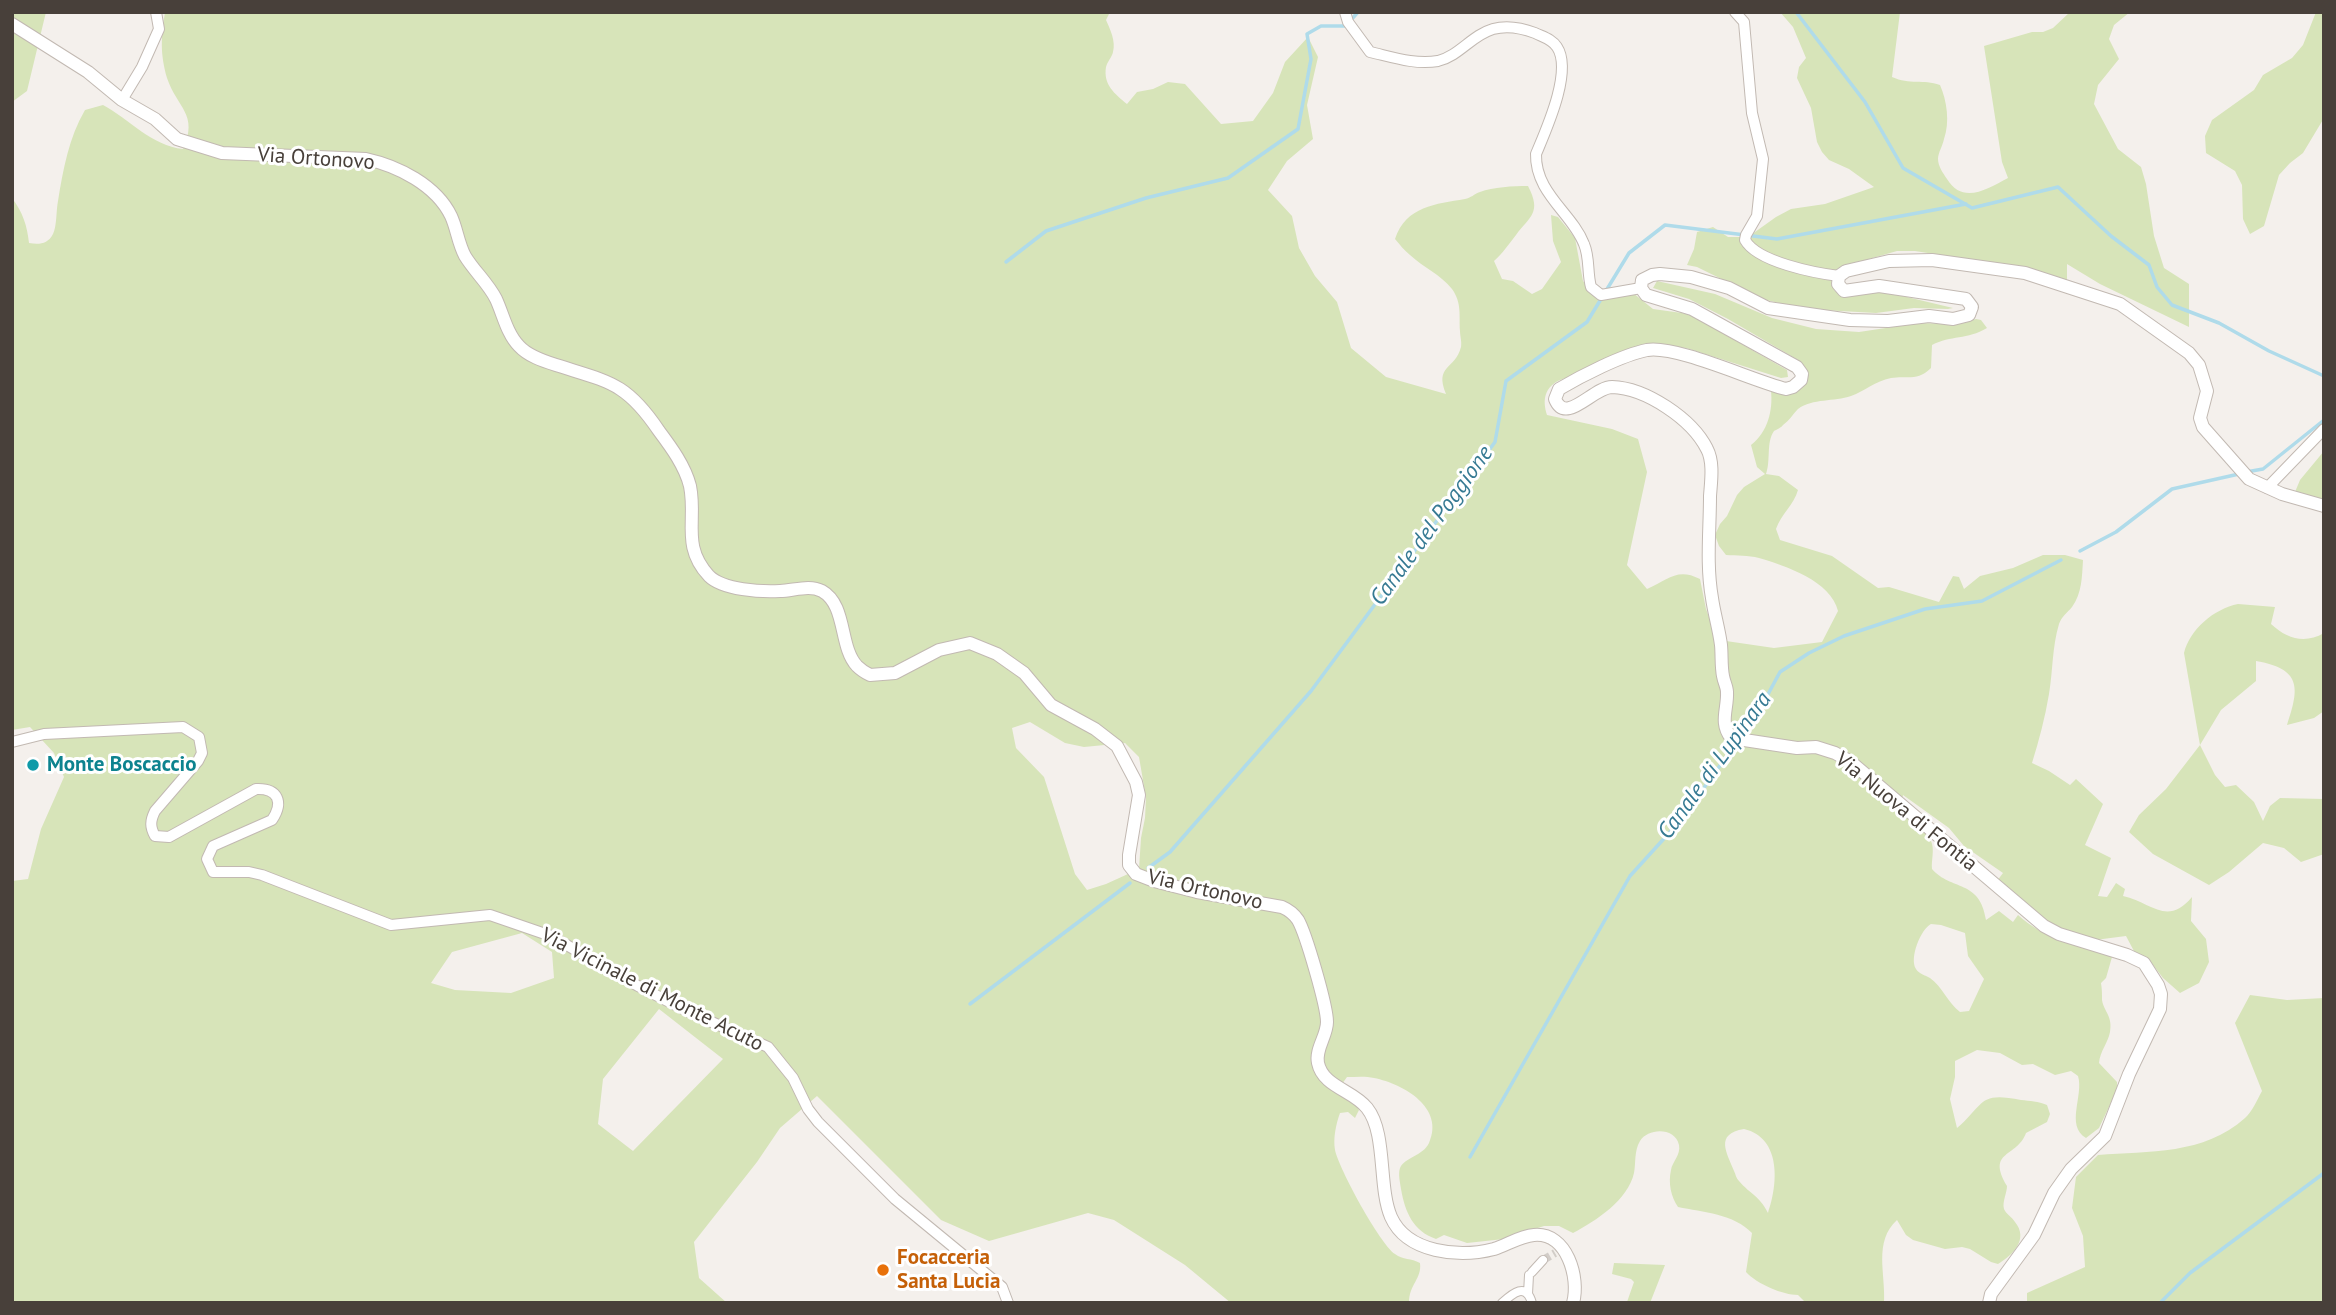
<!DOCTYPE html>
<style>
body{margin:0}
#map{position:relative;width:2336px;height:1315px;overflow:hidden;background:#f4f0ec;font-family:"PT Sans",sans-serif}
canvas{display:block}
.frame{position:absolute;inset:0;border:14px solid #48403a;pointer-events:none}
</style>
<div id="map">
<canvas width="2336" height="1315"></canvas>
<div class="frame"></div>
</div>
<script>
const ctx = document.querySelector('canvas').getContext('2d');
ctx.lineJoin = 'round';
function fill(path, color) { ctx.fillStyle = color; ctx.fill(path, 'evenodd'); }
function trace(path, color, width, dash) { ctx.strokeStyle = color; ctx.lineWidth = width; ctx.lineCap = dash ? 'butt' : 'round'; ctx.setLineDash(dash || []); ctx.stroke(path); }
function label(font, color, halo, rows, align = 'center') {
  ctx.font = font + ' "PT Sans",sans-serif'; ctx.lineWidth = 6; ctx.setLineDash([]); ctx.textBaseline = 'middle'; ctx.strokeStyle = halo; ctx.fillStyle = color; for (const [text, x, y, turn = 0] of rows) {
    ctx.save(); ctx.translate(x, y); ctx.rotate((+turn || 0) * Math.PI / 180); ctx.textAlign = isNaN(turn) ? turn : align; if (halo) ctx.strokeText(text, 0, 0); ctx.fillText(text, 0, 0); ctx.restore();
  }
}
const green = new Path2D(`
 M12,12h34l-19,79 -15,11z
 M165,12h945l-4,8c4,9 10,21 7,32 -1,5 -6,10 -7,15 -3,18 9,27 21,37l10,-12 16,-3 15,-7 17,2 36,40 32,-3 20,-28 12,-31 23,-25 10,20 -11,48 6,34 -26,22 -19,29 24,26 7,32 16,28 22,26 14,46 35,29 60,17c-12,-29 9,-24 15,-47 1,-5 -1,-11 -1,-16 -1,-16 2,-28 -8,-42 -12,-15 -28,-21 -42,-34 -6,-5 -10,-10 -15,-16 11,-33 41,-35 70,-40 6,-1 9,-5 15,-7 13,-5 33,-6 48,-6 14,27 2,30 -12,49 -8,10 -13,18 -22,26l8,18 11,2 19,13 10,-5 19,-27 -8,-21 -2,-26 7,2 17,21 8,43 14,17 11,1 25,-6 20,16 36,5 98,56 1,7 -7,1 -95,-30 -28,-3 -98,35c-15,7 -18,19 -13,35l65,14 26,10 9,33 -20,93 20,24c21,-9 30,-22 53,-10l6,30 9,25 11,7 48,7 48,-6 16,-31c-7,-30 -52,-45 -79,-53 -11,-3 -22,-2 -33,-3l-7,-9 -4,-11 5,-11 7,-8 10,-21 7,-8 21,-13 -8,-7 -6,-22c17,-13 22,-35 20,-54l36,-18 -9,-13 -70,-41 -39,-20 -36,-11 4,-7 58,13 57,24 44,11 43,3 60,-9 38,1 19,-5 5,1 6,8c-20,12 -36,7 -55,17l-1,23c-14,14 -24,7 -40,10 -16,3 -26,13 -40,18 -17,6 -38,2 -53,13 -5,5 -9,12 -15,16 -1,2 -7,5 -9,6 -8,11 -3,30 -8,43l13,2 19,14c-4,15 -17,24 -22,39l4,11 52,16 46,32 11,-1 50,15 14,-26 6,1 5,12 16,-13 33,-8 30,-13h22l18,5c-1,17 -1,33 -11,47 -5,6 -10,9 -13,17 -7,23 -6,47 -10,70 -4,24 -10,46 -17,69l17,8 21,14 6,-6 27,25 -18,41 26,13 -13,38 9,1 9,-14 9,6 -2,7c28,6 44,31 69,1l-1,24 15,18 3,23 -10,21 -19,10 -17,-15 -13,-17 -15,-8 -9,-17 -31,4 -51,-17 -47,-42 6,-8 -39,-27 -15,-18 -46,-33c-5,24 18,28 28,46 4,8 0,20 1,28 19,22 48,10 54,51l13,-9 14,11 5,-7c26,24 60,31 94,42l-6,21 -5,5c1,6 1,11 1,17 2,12 11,16 8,32 -2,11 -10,19 -11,31l18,19v8l-18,38 -13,10c-21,-13 -2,-42 -8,-62l-7,-5 -16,4 -22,-11 -11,1 -22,-12 -23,-3 -22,11v16l-5,22 7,29c28,-24 21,-37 64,-28 9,1 17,1 26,5l3,9 -3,8 -21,11c-9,25 -40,17 -19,53 0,7 -5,16 -3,23 2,5 8,8 11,13 14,17 -2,33 -17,42l-7,-2 -21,-13 -8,-2 -17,2 -32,-9 -7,-5 -9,-15c-24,22 -11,54 -13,83h-78l-8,-8c-15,0 -41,-11 -52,-23l6,-39c-18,-19 -49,-21 -74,-26 -7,-10 -10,-24 -7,-37 1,-8 10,-15 8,-25 -4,-18 -31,-17 -39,-4 -6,10 -4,22 -6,32 -6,27 -38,48 -61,60l-14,-7h-15l-40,13 -37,4 -23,-8 -8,4c-23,-8 -31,-27 -35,-50 -1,-7 -3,-15 -1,-21 5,-11 23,-12 29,-25 16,-35 -25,-59 -55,-65 -8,-2 -18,-1 -27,-1l-5,7 17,26 -4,8 -7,-6 -8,1c-4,11 -7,25 -5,37 4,19 45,94 60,104 8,6 16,4 25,9 2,16 -11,21 -11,40h-178l-46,-38 -30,-19 -41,-26 -26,-7 -99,28 -48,-21 -124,-124 -37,32 -23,34 -63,80 5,36 28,25h-715v-422l16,-2 13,-50 23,-52 -10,-24 -24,-26 -18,3v-532c11,15 15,27 17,45 10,2 19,1 24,-9 4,-9 3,-23 5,-33 5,-31 11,-64 27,-91l18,-5c26,14 49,41 80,44 16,-35 -6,-41 -16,-71 -7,-25 -6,-40 -2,-66zM1030,722l35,21 19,4 41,-4 14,14 7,41 -1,20 -4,20 -2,31 -33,15 -19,6 -12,-16 -31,-97 -28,-29 -4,-20zM1931,924l10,1 24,8 3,23 16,23 -15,32 -9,1c-12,-9 -18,-26 -30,-34 -5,-3 -11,-4 -14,-9 -7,-11 5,-40 15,-45zM522,933l30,19 2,26 -43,15 -56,-3 -24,-7 21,-31zM659,1009l64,50 -90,92 -35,-27 5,-45zM1744,1129c38,9 34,56 24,84 -9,-18 -17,-18 -29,-32 -3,-3 -3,-6 -5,-10 -7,-18 -20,-37 10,-42z
 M1780,12h120l-8,65c18,8 31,2 48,8 7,16 10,37 4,54 -1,6 -6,14 -6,20 0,7 5,14 9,20 16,26 40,10 61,-1l-6,-16 -18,-116 48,-14h11l10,-4 17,-16h60l-16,13 -5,14 10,20 -21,26 -4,19 24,45 23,18 5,17 8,52 10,32 25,16v43l-89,-43 -33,-20v17l-50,-14 -102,-16h-18l-56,16 -7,4 -3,13 4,7 8,3 26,-3 17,1 67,16 -5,1 -34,-1 -38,5 -71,-4 -43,-10 -65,-32 -10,-2 7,-16 3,-17 16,-5 15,10h20l28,-20 15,-8 34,-5 49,-17 -25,-18 -20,-9 -7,-8 -5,-10 -6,-34 -14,-30 2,-11 7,-9 -13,-31z
 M2316,12h8v106l-21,35 -13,10 -11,12 -15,51 -14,8 -7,-15 -1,-34 -7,-14 -29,-18 -1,-17 7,-16 42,-30 9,-15 29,-17 11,-13z
 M2324,451v50l-29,-9 5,-12z
 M2238,604l37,3 -4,17c16,15 34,20 53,9v78l-10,7 -27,7c13,-38 14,-56 -31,-64v20l-35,29 -21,35 15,30 10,12 11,-2 18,17 9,19 7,-15 10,-8 44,1v55l-23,8 -17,-14 -21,-5 -34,29 -20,13 -56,-31 -24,-22 10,-17 27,-26 34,-44 -16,-92c6,-24 30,-44 54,-49z
 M2250,995l37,5 37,-2v305h-297v-10l58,-26 -2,-31 -11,-28 4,-31 22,-22c51,-4 106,0 147,-37 7,-6 12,-18 17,-27l-27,-68z
 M1614,1263l51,2 -15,38 -23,-1 7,-20 -3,-3 -19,-5z`);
const stream = new Path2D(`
 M1796,12l69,90 38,66 69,40 86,-21 53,49 38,29 8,22 15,18 47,18 50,28 55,25
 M1351,20l7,-8
 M1006,262l40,-31 100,-33 82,-20 70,-49 13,-70 -4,-25 14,-8h25
 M2246,472l17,-3 61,-49
 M2080,551l36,-19 56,-43 67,-15
 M1741,736l19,-27 20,-37 29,-19 35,-17 81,-27 57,-8 79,-41
 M1148,868l22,-16 141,-161 184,-249 11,-61 81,-59 42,-69 36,-28 112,14 189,-35
 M970,1004l160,-121
 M1470,1157l160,-281 50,-55 57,-79
 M2160,1303l30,-30 134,-100`);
const pedestrianTunnel = new Path2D(`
 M1543,1260l12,-7`);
const pedestrian = new Path2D(`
 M1532,1272l11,-12
 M1528,1294l1,-19
 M1502,1303c11,-10 24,-21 30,0`);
const minor = new Path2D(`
 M1345,12l3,10 22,30c22,5 45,13 68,9 21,-5 34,-26 55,-32 14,-4 29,-1 42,4 8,4 17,6 22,14 16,24 -11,83 -21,107 -1,39 36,59 48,90 6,14 3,29 7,43l10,8 40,-7
 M1735,12l9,10 8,91 11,46 -6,57 -11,19 -1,5c12,22 70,33 94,36
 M122,100l20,-33 17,-38 -3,-17
 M2267,488l57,-59
 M12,742l32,-8 139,-7 16,10 3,16 -4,8 -43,50c-5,10 -5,16 0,25l14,1 87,-48c22,-1 28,13 16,31l-59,26 -6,13 6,13h36l13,3 129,50 99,-10 61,21 87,50 49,25 81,36 25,31 15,31 10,13 77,77 107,88 6,16`);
const tertiary = new Path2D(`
 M12,24l76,48 34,28 33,19 22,20 45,14 144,6c32,7 70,26 85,57 6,13 7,27 14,40 9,15 23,27 31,43 7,15 11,35 23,47 9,10 24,15 37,19 53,17 70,17 103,66 12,16 26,35 31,55 7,34 -9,60 19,90 14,14 52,16 71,15 13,0 29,-7 42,0 25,14 17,56 35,75 4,4 9,7 13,9l25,-2 44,-23 31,-7 27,11 27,19 27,32 44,24 22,17 19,36 3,13 -10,60v10l7,9 18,7 43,11 85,15c7,3 12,7 16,13 8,14 29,86 29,102 0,14 -12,27 -9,41 5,24 35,27 49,45 20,25 11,79 24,109 16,36 68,41 103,32 13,-4 26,-13 40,-14 33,-3 46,43 39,68
 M1989,1303l2,-9 43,-59 20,-42 17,-24 34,-33 24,-62 31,-65 1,-15 -3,-9 -14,-22 -17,-8 -68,-21 -15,-8 -193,-164 -16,-9 -19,-6 -19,1 -66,-10c-12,-16 -3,-29 -4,-46 0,-5 -3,-10 -4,-16 -2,-10 -1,-21 -2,-31 -2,-16 -7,-32 -9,-47 -6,-34 -2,-68 -2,-102 1,-14 4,-34 -3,-47 -15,-30 -61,-61 -95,-62 -19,0 -46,39 -57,12l4,-10c22,-13 63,-34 88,-39 30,-5 106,31 139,39l7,-2 8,-7 1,-6 -5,-7 -105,-58 -46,-14 -5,-7 1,-8 10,-5 8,-1 31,3 38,11 39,20 82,12 38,1 41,-5 24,3 16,-4 3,-8 -6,-8 -87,-13 -35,5 -6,-7 1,-8 7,-5 43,-10 43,-1 93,13 95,31 69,49 10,12 8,26 -7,27 3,9 46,52 33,15 42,12`);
const markers = [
 [33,765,7,"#0f9aa8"],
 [883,1270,7,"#e8710a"]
];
const streetNames = [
 ["Via Ortonovo",316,159,4],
 ["Via Nuova di Fontia",1906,812,39],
 ["Via Ortonovo",1205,890,13],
 ["Via Vicinale di Monte Acuto",652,990,27]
];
const cultureNames = [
 ["Monte Boscaccio",47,765]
];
const foodNames = [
 ["Focacceria",897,1258],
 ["Santa Lucia",897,1282]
];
const waterNames = [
 ["Canale del Poggione",1432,526,-54],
 ["Canale di Lupinara",1715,766,-54]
];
fill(green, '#d7e4b9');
trace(stream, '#afdbea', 3.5);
trace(pedestrianTunnel, '#d2cdc8', 8, [8, 4]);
trace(pedestrian, '#c2b9b2', 10);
trace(minor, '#c2b9b2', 12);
trace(tertiary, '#c2b9b2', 14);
trace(pedestrian, '#fff', 8);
trace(minor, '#fff', 10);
trace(tertiary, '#fff', 12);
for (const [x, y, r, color] of markers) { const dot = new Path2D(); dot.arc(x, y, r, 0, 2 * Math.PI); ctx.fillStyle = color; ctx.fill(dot); trace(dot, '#fff', 2.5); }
label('21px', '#48403a', '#fff', streetNames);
label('bold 21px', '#0d838f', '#fff', cultureNames, 'left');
label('bold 21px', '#c56008', '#fff', foodNames, 'left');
label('italic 23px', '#367a93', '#fff', waterNames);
</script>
